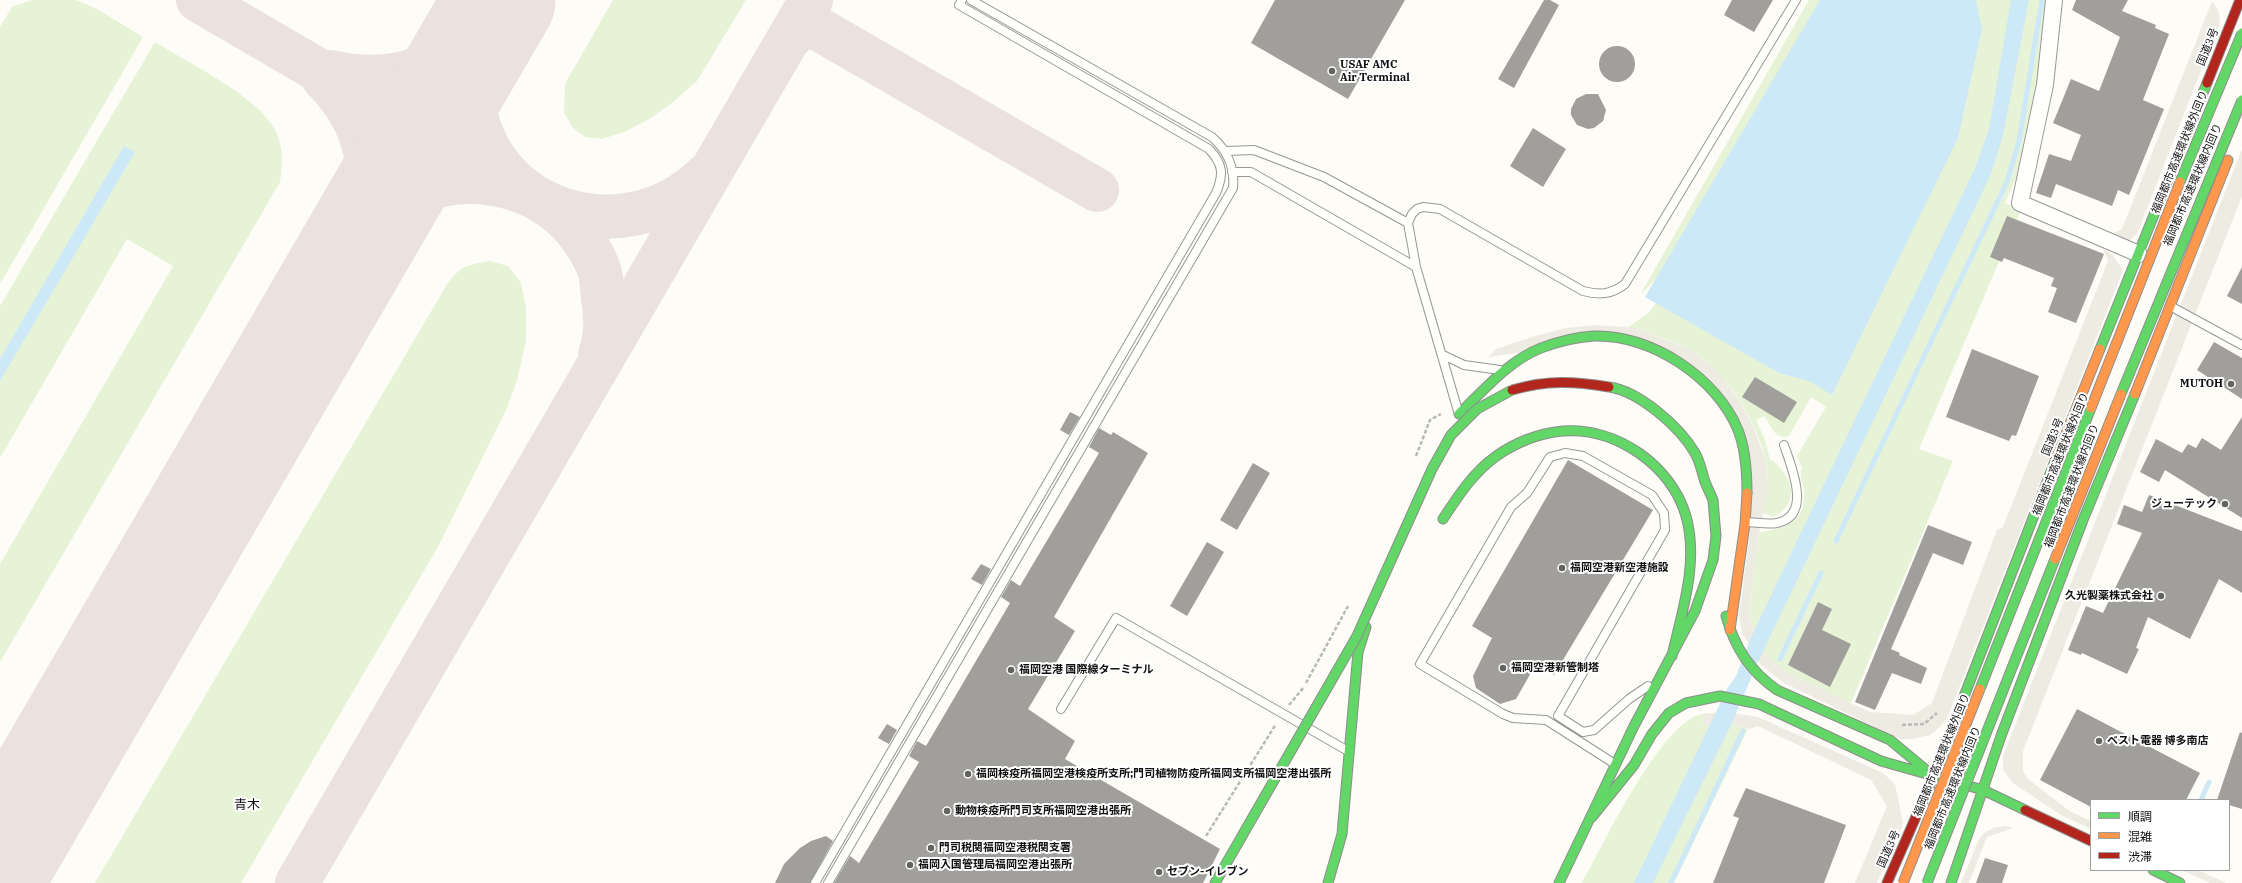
<!DOCTYPE html>
<meta charset="utf-8">
<style>
body{margin:0}
#map{position:relative;width:2242px;height:883px;overflow:hidden;background:#fdfcf7;font-family:"IBM Plex Serif","Noto Sans JP",serif}
canvas{display:block}
.legend{position:absolute;left:2090px;top:799px;width:140px;height:72px;box-sizing:border-box;background:#fff;border:1px solid #a0a0a0;margin:0;padding:5px 7px;list-style:none;font-size:12px;color:#111}
.legend li{display:flex;align-items:center;gap:8px;height:20px}
.legend b{width:20px;border:1px solid #a0a0a0}
</style>
<div id="map">
<canvas width="2242" height="883"></canvas>
<ul class="legend">
<li><b style="height:5px;background:#63d668"></b>順調</li>
<li><b style="height:5px;background:#ff974d"></b>混雑</li>
<li><b style="height:5px;background:#b3261e"></b>渋滞</li>
</ul>
</div>
<script>
const ctx = document.querySelector('canvas').getContext('2d');
ctx.lineJoin = 'round';
function fill(path, color) { ctx.fillStyle = color; ctx.fill(path, 'evenodd'); }
function trace(path, color, width, dash) { ctx.strokeStyle = color; ctx.lineWidth = width; ctx.lineCap = dash ? 'butt' : 'round'; ctx.setLineDash(dash || []); ctx.stroke(path); }
function label(font, color, halo, rows, align = 'center') {
  ctx.font = font + ' "IBM Plex Serif","Noto Sans JP",serif'; ctx.lineWidth = 4; ctx.setLineDash([]); ctx.textBaseline = 'middle'; ctx.strokeStyle = halo; ctx.fillStyle = color; for (const [text, x, y, turn = 0] of rows) {
    ctx.save(); ctx.translate(x, y); ctx.rotate((+turn || 0) * Math.PI / 180); ctx.textAlign = isNaN(turn) ? turn : align; if (halo) ctx.strokeText(text, 0, 0); ctx.fillText(text, 0, 0); ctx.restore();
  }
}
const green = new Path2D(`
 M32,0h44l21,9 46,28 -143,247v-257l12,-20z
 M613,0h133l-49,81 -25,22 -21,15 -27,14 -22,7 -17,-2 -13,-10 -8,-15 1,-28z
 M1809,0h242l-26,158 -20,45 16,7 -102,239 34,12 -102,242 -62,-29 -22,-17 -12,-21 -6,-23 10,-81c25,-3 47,-9 45,-40 0,-9 -6,-15 -2,-24l-5,-12 29,-49 -15,-10 -22,39c-13,5 -19,-11 -25,-20l-8,4 9,20 5,19c22,14 32,44 4,58l-11,-4c4,-17 7,-33 3,-51 -8,-39 -41,-93 -76,-112 -17,-9 -36,-15 -54,-22h-9l20,-14 68,-77v-20l-75,78z
 M155,42c33,21 114,59 124,97 4,15 3,28 1,43l-280,480v-98l173,-298 -46,-27 -127,219v-152z
 M490,261l18,5 13,17 5,24v34l-9,39 -10,28 -68,137 -198,338h-146l351,-597c14,-20 20,-21 44,-25z
 M1703,714l1,12 20,-4 24,7 -74,154h-92c20,-36 80,-164 121,-169z`);
const plaza = new Path2D(`
 M2212,1l6,8 2,13 -83,212 -8,7 -18,-6 11,-6z
 M2242,149v47l-219,555v20l5,8 43,33 20,9v8l-30,-14 -48,-32 -10,-13v-14z
 M2103,249l10,6 10,15 -175,446 -7,10 -11,9 -17,4h-13l-116,-56 -23,-18 -19,-32 -3,-18 11,-82 -18,-126 -98,-71 -146,21 8,-8 36,-12 34,-9 30,-3 40,3 23,9 32,13 27,21 22,31 14,26 12,34 3,25 -10,45 -10,81 6,23 12,21 22,17 81,38 43,3 19,-12 65,-173 6,-3 105,-266z
 M1724,712l34,5 125,56 12,11 8,40 -26,59h-22l32,-77 -16,-26 -113,-54 -8,3 -26,-7 -20,4 -1,-12z
 M2005,826l8,2 -26,9 -18,46h-8l18,-44 5,-6 9,-5z
 M2182,870h16l28,13h-16z`);
const water = new Path2D(`
 M1820,0h156l6,29 -24,109 -126,257 -23,-14 -30,-8 -134,-76z
 M2011,0h18l-26,135 -12,39 -233,488 -27,63 -78,158h-19l93,-194 9,-13 18,-45 221,-463 14,-39z
 M124,146l11,6 -135,229v-22z`);
const stream = new Path2D(`
 M1836,541l171,-359 12,-41 23,-141
 M1780,659l41,-86
 M2201,800l8,-18
 M1671,883l72,-152`);
const taxiway = new Path2D(`
 M198,0l312,182
 M485,26c-8,23 -14,48 -12,72 13,115 151,157 232,78
 M789,38l13,-10h15l280,162
 M330,72c63,14 108,-3 155,-46
 M324,79c47,47 53,101 35,163
 M359,242c16,-19 34,-39 57,-49 60,-25 132,-6 168,48 6,9 13,21 16,32 2,8 2,17 3,25 3,20 4,37 -3,57
 M297,883l514,-883`);
const runway = new Path2D(`
 M0,859l500,-859`);
const building = new Path2D(`
 M1275,0h130l-57,99 -97,-56z
 M1544,0h6l9,5 -45,83 -16,-9z
 M1732,0h41l-19,32 -30,-17z
 M2076,0h52l-6,11 34,14 -1,3 14,6 -26,66 21,9 -35,86 -11,-5 -6,16 -56,-22 -5,14 -15,-5 13,-39 22,7 10,-26 -28,-12 18,-44 28,12 21,-54 -48,-27z
 M1599 64a18 18 0 1 1 36 0a18 18 0 1 1-36 0Z
 M1586,94h12l8,16 -3,11 -9,7 -6,1 -11,-4 -6,-10v-6l5,-10z
 M1533,128l33,21 -23,38 -33,-21z
 M2007,216l97,38 -28,69 -28,-11 9,-24 -6,-2 3,-8 -50,-20 -2,4 -12,-5z
 M2242,267v37l-15,-8z
 M2214,342l28,16v41l-45,-29z
 M1972,349l67,27 -23,60 -4,-1 -3,6 -63,-24z
 M1755,377l42,25 -13,21 -42,-26z
 M1070,412l10,5 -11,18 -9,-5z
 M2242,417v101l-77,-48 -6,12 -19,-10 16,-33 26,14 6,-9 8,4 6,-10 19,12z
 M1099,428l12,7 2,-3 35,21 -94,164 21,14 -47,78 47,32 -10,18 155,90 -17,34h-369l16,-27 9,7 60,-101 -10,-6 8,-15 9,5 84,-143 -9,-6 10,-17 9,6 79,-133 -10,-6z
 M1568,460l85,50 -99,165 -18,-11 -20,35 -16,5 -24,-16 -3,-12 19,-38 -20,-12z
 M1253,463l17,10 -33,57 -17,-10z
 M2149,495l93,36v62l-23,-14 -29,60 -42,-22 -12,31 3,1 -12,25 -45,-21 -1,2 -13,-5 18,-44 17,7 39,-80 -25,-9 7,-19 18,7z
 M1928,525l44,17 -9,23 -30,-12 -42,96 9,4 -1,2 28,13 -6,16 -29,-11 -17,37 -20,-8z
 M1207,542l17,10 -37,64 -17,-10z
 M981,564l10,5 -9,16 -11,-6z
 M1818,602l14,7 -10,21 29,14 -21,43 -42,-22z
 M2077,709l123,64 -14,27h-95v7l-51,-27z
 M887,724l10,6 -8,14 -11,-6z
 M2240,732l2,1v76l-13,-4v-5h-12z
 M1746,788l100,37 -22,58h-111l26,-65 -6,-2z
 M826,836l7,5 -23,42h-35l9,-19 16,-16 11,-7z
 M1985,858l23,7 -6,18h-26z`);
const path = new Path2D(`
 M1416,456l14,-36 11,-6
 M1306,683l42,-77
 M1289,705l15,-18
 M1902,725l22,-1 13,-11
 M1206,836l70,-112`);
const lane = new Path2D(`
 M1225,151l29,-1 70,27 84,46
 M1232,172h19l165,95
 M2172,307l70,38
 M1443,355l21,10 36,5
 M1458,411l-42,-144 -8,-44 4,-9 5,-5 6,-2 17,2 143,82c16,4 28,4 42,-7l171,-284
 M1746,522c9,0 21,3 31,1 36,-7 14,-57 7,-78
 M1061,709l55,-91 232,133
 M1615,764l-69,-44 -33,-2 -10,-4 -83,-50 91,-157 16,-14 23,-36 15,-4 18,3 69,39 12,18 1,17 -107,186 25,16 11,-2 35,-31 19,-13
 M815,883l401,-690c8,-19 7,-29 -7,-44l-250,-144 3,-5
 M828,883l405,-695c2,-20 -6,-38 -21,-51l-241,-137`);
const street = new Path2D(`
 M2054,0l-9,85 -25,118 119,51`);
const fast = new Path2D(`
 M2100,349l107,-266
 M1459,414c25,-24 49,-53 82,-66 16,-6 35,-11 53,-12 57,-2 123,42 144,94 8,20 9,42 9,63
 M1443,519c15,-23 30,-46 52,-62 19,-14 44,-24 68,-26 53,-4 108,34 123,85 13,46 -4,95 -14,140
 M1726,616c9,32 24,55 51,74l113,50 36,30
 M1929,787l126,-326
 M1592,817l42,-52 18,-31 17,-21 17,-10 34,-7 39,8 122,57 102,29 42,20
 M2153,870l27,13
 M1215,883l77,-134
 M1328,883l14,-49 16,-182 8,-25
 M1559,883l75,-157 61,-115 18,-51 3,-24 -3,-36 -8,-18
 M1951,883l50,-147 82,-216 52,-126`);
const slow = new Path2D(`
 M2135,394l93,-234
 M2055,461l45,-112
 M1730,630l15,-106 2,-31`);
const jam = new Path2D(`
 M2207,83l33,-83
 M2025,810l66,31
 M1887,883l42,-96`);
const fastBridge = new Path2D(`
 M2180,182l62,-149
 M1609,387c30,4 71,40 86,66 5,8 7,20 10,29
 M2121,394l121,-294
 M1980,689l111,-281
 M1292,749l65,-113 75,-167 19,-34 26,-26 35,-19
 M1927,883l128,-324`);
const slowBridge = new Path2D(`
 M2091,408l89,-226
 M2055,559l66,-165
 M1903,883l77,-194`);
const jamBridge = new Path2D(`
 M1512,390c35,-10 61,-9 97,-3`);
const markers = [
 [1332,71,4,"#646362"],
 [2231,384,4,"#646362"],
 [2225,504,4,"#646362"],
 [1562,568,4,"#646362"],
 [2161,596,4,"#646362"],
 [1503,668,4,"#646362"],
 [1011,670,4,"#646362"],
 [2099,741,4,"#646362"],
 [968,774,4,"#646362"],
 [947,811,4,"#646362"],
 [931,848,4,"#646362"],
 [910,865,4,"#646362"],
 [1159,872,4,"#646362"]
];
const streetNames = [
 ["国道3号",2208,47,-68],
 ["福岡都市高速環状線外回り",2180,152,-68],
 ["福岡都市高速環状線内回り",2193,185,-67],
 ["国道3号",2053,437,-68],
 ["福岡都市高速環状線外回り",2061,454,-68],
 ["福岡都市高速環状線内回り",2072,486,-69],
 ["福岡都市高速環状線外回り",1942,755,-68],
 ["福岡都市高速環状線内回り",1953,788,-68],
 ["国道3号",1889,849,-66]
];
const poiNames = [
 ["USAF AMC",1340,65],
 ["Air Terminal",1340,78],
 ["MUTOH",2223,384,"right"],
 ["ジューテック",2217,504,"right"],
 ["福岡空港新空港施設",1570,568],
 ["久光製薬株式会社",2153,596,"right"],
 ["福岡空港新管制塔",1511,668],
 ["福岡空港 国際線ターミナル",1019,670],
 ["ベスト電器 博多南店",2107,741],
 ["福岡検疫所福岡空港検疫所支所;門司植物防疫所福岡支所福岡空港出張所",976,774],
 ["動物検疫所門司支所福岡空港出張所",955,811],
 ["門司税関福岡空港税関支署",939,848],
 ["福岡入国管理局福岡空港出張所",918,865],
 ["セブン-イレブン",1167,872]
];
const quarterNames = [
 ["青木",247,805]
];
fill(green, '#e7f3d7');
fill(plaza, '#edebe2');
fill(water, '#cde8f7');
trace(stream, '#cde8f7', 5);
trace(taxiway, '#ebe1df', 44);
trace(runway, '#ebe1df', 111);
fill(building, '#a19f9c');
trace(lane, '#979795', 10);
trace(street, '#979795', 18);
trace(fast, '#8e8d8b', 11);
trace(slow, '#8e8d8b', 11);
trace(jam, '#8e8d8b', 11);
trace(path, '#b9b9b8', 2.5, [4, 2]);
trace(lane, '#fffffe', 8);
trace(street, '#fffffe', 16);
trace(fast, '#63d668', 9);
trace(slow, '#ff974d', 9);
trace(jam, '#b3261e', 9);
trace(fastBridge, '#8e8d8b', 11, []);
trace(slowBridge, '#8e8d8b', 11, []);
trace(jamBridge, '#8e8d8b', 11, []);
trace(fastBridge, '#63d668', 9);
trace(slowBridge, '#ff974d', 9);
trace(jamBridge, '#b3261e', 9);
for (const [x, y, r, color] of markers) { const dot = new Path2D(); dot.arc(x, y, r, 0, 2 * Math.PI); ctx.fillStyle = color; ctx.fill(dot); trace(dot, '#fff', 1.5); }
label('11px', '#111', '#fff', streetNames);
label('bold 11px', '#111', '#fff', poiNames, 'left');
label('13px', '#111', '#fff', quarterNames);
</script>
